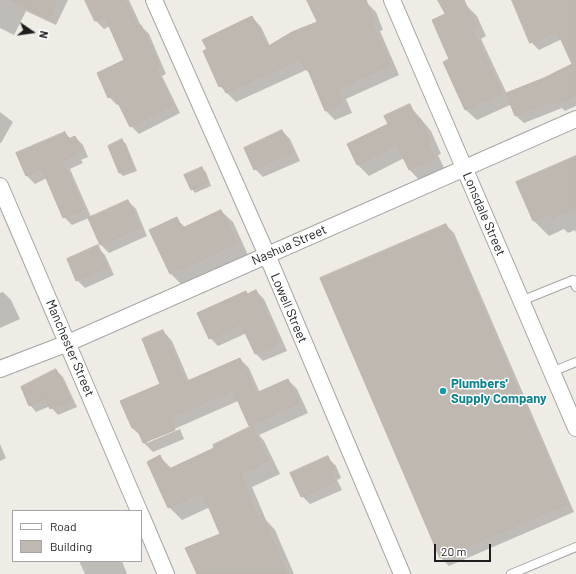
<!DOCTYPE html>
<style>
body{margin:0}
#map{position:relative;width:576px;height:574px;overflow:hidden;background:#efece5;font-family:Barlow,sans-serif}
canvas{display:block}
.legend{position:absolute;left:12px;top:510px;width:130px;height:52px;box-sizing:border-box;background:#fff;border:1px solid #a5a5a5;margin:0;padding:5px 7px;list-style:none;font-size:12px;color:#1e1e1e}
.legend li{display:flex;align-items:center;gap:8px;height:20px}
.legend b{width:20px;border:1px solid #a5a5a5}
.north{position:absolute;left:12px;top:12px;width:40px;height:40px;-webkit-text-stroke:3px #fff;paint-order:stroke;rotate:103deg;font-size:11px;font-weight:700;line-height:16px;text-align:center;color:#1e1e1e}
.north::after{content:'';display:block;margin:auto;width:14px;height:18px;background:#1e1e1e;clip-path:polygon(50% 0,100% 100%,50% 72%,0 100%)}
.scale{position:absolute;left:434px;top:544px;width:57px;height:18px;box-sizing:border-box;border:2px solid #1e1e1e;border-top:0;padding-left:5px;font-size:12px;line-height:14px;white-space:nowrap;color:#1e1e1e;-webkit-text-stroke:3px #fff;paint-order:stroke}
</style>
<div id="map">
<canvas width="576" height="574"></canvas>
<ul class="legend">
<li><b style="height:5px;background:#fff"></b>Road</li>
<li><b style="height:11px;background:#bfb8b1"></b>Building</li>
</ul>
<div class="north">N</div>
<div class="scale">20 m</div>
</div>
<script>
const ctx = document.querySelector('canvas').getContext('2d');
ctx.lineJoin = 'round';
function fill(path, color) { ctx.fillStyle = color; ctx.fill(path, 'evenodd'); }
function trace(path, color, width, dash) { ctx.strokeStyle = color; ctx.lineWidth = width; ctx.lineCap = dash ? 'butt' : 'round'; ctx.setLineDash(dash || []); ctx.stroke(path); }
function label(font, color, halo, rows, align = 'center') {
  ctx.font = font + ' Barlow,sans-serif'; ctx.lineWidth = 3; ctx.setLineDash([]); ctx.textBaseline = 'middle'; ctx.strokeStyle = halo; ctx.fillStyle = color; for (const [text, x, y, turn = 0] of rows) {
    ctx.save(); ctx.translate(x, y); ctx.rotate((+turn || 0) * Math.PI / 180); ctx.textAlign = isNaN(turn) ? turn : align; if (halo) ctx.strokeText(text, 0, 0); ctx.fillText(text, 0, 0); ctx.restore();
  }
}
const shadow = new Path2D(`
 M0,0h68l-12,25 -30,-14 -12,24 -14,-7z
 M86,0h43l12,26 8,8 17,40 -4,2 18,37 -41,21 -8,-8 -12,-22 -2,1 -8,-8 16,-36 -15,-35 -6,3 -8,-8z
 M308,0l58,2 10,10 7,18 -3,1 19,44 -53,24 6,14 -17,7 -10,-10 -14,-36 -5,-4 -70,32 -16,-16 32,-69 9,10 9,19 48,-24z
 M513,0h63v106l-11,5 -3,-3 -38,15 -8,-7 -4,-12 -35,16 -11,-10 -22,-48 6,-3 16,-54 11,11 9,20 -5,3 26,55 38,-15 29,-15 -12,-25 -23,11 -8,-8z
 M410,106l21,25 10,23 -3,1 7,15 -25,11 -10,-11 -6,-12 -35,18 -11,-11 -10,-20 41,-21z
 M0,112l13,10 -12,21h-1z
 M282,131l8,8 10,22 -37,16 -8,-8z
 M65,133l6,6 4,-2 8,8 5,12 -7,3 2,3 -13,6 21,48 37,-16 8,8 11,27 -38,17 -8,-8 -12,-27 -17,7 -8,-8 -17,-39 -12,6 -8,-8 -10,-22z
 M122,140l4,4 11,27 -14,5 -3,-3z
 M576,157v76l-1,-3 -7,3 -4,-4 -15,7 -15,-15 -17,-39z
 M202,168l4,4 5,14 -16,7 -3,-4z
 M221,211l12,11 15,33 -66,30 -11,-11 5,-55 9,8z
 M446,225l8,8 120,279 -125,54 -8,-8 -120,-279z
 M97,247l8,8 9,20 -29,13 -8,-8z
 M256,291l8,8 23,52 -24,10 -8,-8 -8,-20 -29,13 -8,-8 -12,-24 48,-22 2,2z
 M3,292l8,8 9,19 -20,9v-35z
 M163,331l9,10 17,40 51,-22 9,9 11,25 28,-13 9,9 11,24 -49,22 5,6 16,33 -28,13 14,33 9,10 19,44h-96l23,-40 -11,-27 -28,13 -13,-13 -9,-50 12,12 43,-21 37,-20 -14,-27 -91,40v2l33,-14 4,10 -31,13 -9,-9 -2,-6 -10,-9 30,-44z
 M56,370l7,7 14,30 -19,8 -8,-9 -14,6 -6,-7z
 M0,444l6,14 -6,3z
 M328,458l8,8 5,12 -4,2 5,10 -32,14 -8,-8z
 M79,561h43l5,13h-42z`);
const building = new Path2D(`
 M10,0h47l-8,18z
 M85,0h40l12,27 4,-2 18,41 -4,2 18,37 -43,22 -16,-32 -6,3 -11,-25 27,-13 -19,-43 -10,4z
 M307,0h59l8,20 -3,2 19,43 -53,24 6,14 -18,8 -17,-41h-2l-6,-11 -74,34 -4,-8 -3,2 -16,-36 4,-2 -5,-9 50,-24 15,31 25,-15 25,-10z
 M438,0h26l12,26 -5,2 31,65 -37,17 -22,-48 6,-3 -17,-39 13,-6z
 M512,0h64v95l-20,9 -1,-4 -40,16 -9,-23 38,-15 28,-14 -15,-33 -27,12z
 M410,104l7,16 3,-2 11,25 -3,1 7,15 -26,11 -12,-25 -40,20 -10,-21 41,-20 -4,-8z
 M282,130l10,22 -38,18 -10,-22z
 M65,132l3,7 7,-3 6,13 -7,3 1,3 -13,6 22,48 -21,9 -21,-49 -16,7 -10,-23z
 M122,139l11,28 -14,6 -11,-27z
 M576,156v52l-24,10 -2,-4 -17,7 -17,-39z
 M202,167l6,15 -17,8 -7,-15z
 M128,200l12,28 -40,17 -12,-27z
 M221,210l16,33 -67,31 -21,-44 28,-13 5,11z
 M446,224l121,280 -127,54 -120,-280z
 M98,245l9,22 -31,14 -9,-22z
 M256,290l23,53 -24,11 -14,-30 -32,15 -12,-26 49,-22 1,3z
 M163,330l22,52 55,-24 16,35 32,-14 11,24 -50,23 -16,-36 -63,28 5,12 -32,13 -7,-17 -4,2 -12,-27 40,-17 -18,-45z
 M56,369l15,31 -21,9 -5,-11 -16,8 -8,-19z
 M252,426l16,35 -28,13 18,44 4,-3 25,59h-90l-12,-26 35,-14 -18,-42 -34,16 -21,-46 13,-7 7,15 47,-22 -1,-3z
 M328,456l6,14 -4,2 5,10 -34,15 -11,-24z`);
const lane = new Path2D(`
 M521,301l52,-21 3,7
 M552,372l24,-10
 M511,574l65,-27`);
const street = new Path2D(`
 M154,0l113,255 135,319
 M392,0l184,428
 M0,186l139,325
 M0,369l68,-26 508,-224
 M141,515l25,59`);
const markers = [
 [443,391,4,"#0f9aa8"]
];
const streetNames = [
 ["Lonsdale Street",484,214,67],
 ["Nashua Street",289,245,-24],
 ["Lowell Street",289,308,67],
 ["Manchester Street",70,348,67]
];
const cultureNames = [
 ["Plumbers'",451,384],
 ["Supply Company",451,399]
];
fill(shadow, '#0003');
fill(building, '#bfb8b1');
trace(building, '#c0b3a8', 1);
trace(lane, '#a5a5a5', 10);
trace(street, '#a5a5a5', 18);
trace(lane, '#fff', 8);
trace(street, '#fff', 16);
for (const [x, y, r, color] of markers) { const dot = new Path2D(); dot.arc(x, y, r, 0, 2 * Math.PI); ctx.fillStyle = color; ctx.fill(dot); trace(dot, '#fff', 1.5); }
label('13px', '#1e1e1e', '#fff', streetNames);
label('bold 13px', '#0d838f', '#fff', cultureNames, 'left');
</script>
